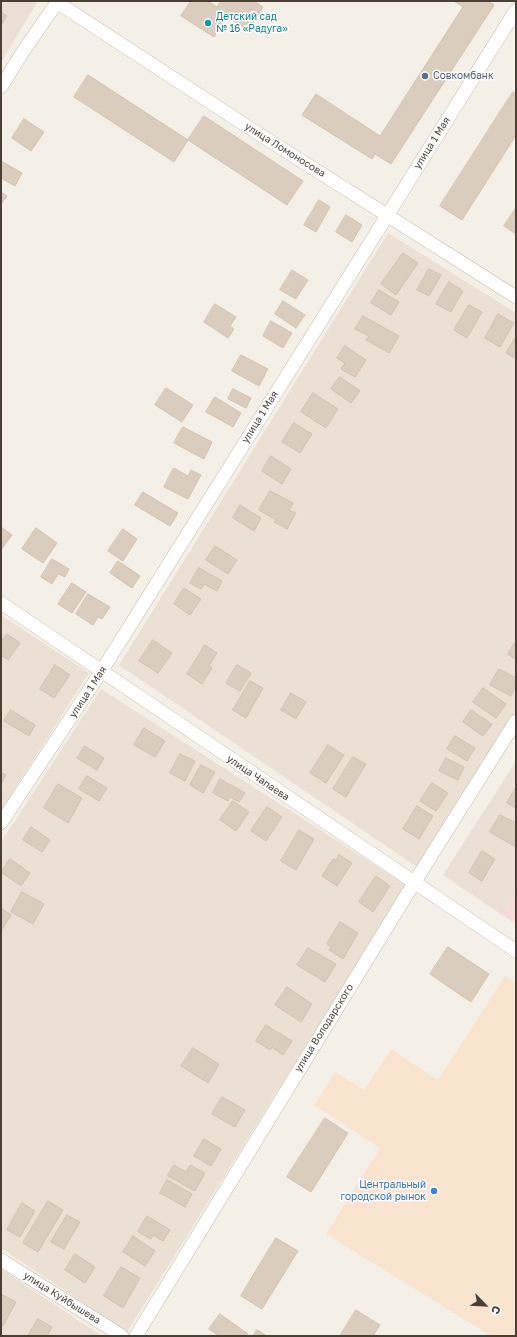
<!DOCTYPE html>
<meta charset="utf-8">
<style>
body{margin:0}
#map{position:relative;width:517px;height:1337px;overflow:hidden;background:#f5f0e7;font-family:"Golos Text",sans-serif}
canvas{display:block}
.frame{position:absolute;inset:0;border:2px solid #493f35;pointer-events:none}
.north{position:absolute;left:465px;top:1285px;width:40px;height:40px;-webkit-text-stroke:3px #fff;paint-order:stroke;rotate:114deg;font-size:11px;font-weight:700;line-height:16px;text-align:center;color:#493f35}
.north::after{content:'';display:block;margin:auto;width:14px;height:18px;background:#493f35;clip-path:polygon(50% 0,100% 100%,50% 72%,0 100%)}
</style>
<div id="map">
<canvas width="517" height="1337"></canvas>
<div class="frame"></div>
<div class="north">С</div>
</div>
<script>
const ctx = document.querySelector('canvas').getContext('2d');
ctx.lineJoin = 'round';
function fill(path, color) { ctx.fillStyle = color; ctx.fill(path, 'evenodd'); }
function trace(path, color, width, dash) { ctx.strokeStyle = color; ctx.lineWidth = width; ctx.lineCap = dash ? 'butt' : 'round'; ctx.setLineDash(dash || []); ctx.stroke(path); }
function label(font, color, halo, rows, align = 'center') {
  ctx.font = font + ' "Golos Text",sans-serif'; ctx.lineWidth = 3; ctx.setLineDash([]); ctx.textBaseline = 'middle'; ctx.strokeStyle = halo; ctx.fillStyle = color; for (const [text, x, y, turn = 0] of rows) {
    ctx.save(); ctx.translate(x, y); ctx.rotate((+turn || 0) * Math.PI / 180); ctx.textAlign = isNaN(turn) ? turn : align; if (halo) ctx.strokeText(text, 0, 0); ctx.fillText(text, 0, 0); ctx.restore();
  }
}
const residential = new Path2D(`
 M1,1h37l-37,61z
 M388,233l128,80v401l-96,155 -301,-204z
 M1,615l88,58 -88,137z
 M101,689l305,196 -279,447 -126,-84v-406z
 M516,761v132l-14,22 -59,-40z
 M1,1269l101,67h-101z`);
const commercial = new Path2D(`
 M505,976l11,7v353h-25l-165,-102 54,-86 -66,-43 21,-33 29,18 27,-41 47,31z`);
const medical = new Path2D(`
 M516,893v31l-14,-9z`);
const building = new Path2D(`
 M191,1h17l9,6 4,-6h33l9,6 -15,23 -21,-13 -13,20 -33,-21z
 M454,1h34l6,4 -103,159 -16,-10 -3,5 -70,-44 14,-21 64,42 83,-129z
 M1,12l6,4 -6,9z
 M88,75l100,65 -14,22 -100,-65z
 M513,92l3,2v41l-54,85 -22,-14z
 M204,116l99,65 -16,24 -99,-65z
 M24,119l20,13 -13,19 -19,-13z
 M1,161l21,12 -7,13 -14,-8z
 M1,192l6,4 -6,8z
 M319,200l11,7 -14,25 -12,-7z
 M516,208v26l-12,-8z
 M346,215l16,10 -10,17 -16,-10z
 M403,253l15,10 -22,32 -15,-11z
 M429,269l12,6 -12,21 -12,-6z
 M292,270l16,10 -12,19 -16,-9z
 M449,282l14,9 -12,21 -15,-8z
 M379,290l20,12 -8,13 -20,-12z
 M283,301l22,14 -9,13 -21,-14z
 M215,304l21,13 -6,9 4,3 -6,9 -24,-16z
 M469,305l13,7 -15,26 -13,-8z
 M498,314l16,9 -14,24 -15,-9z
 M363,316l36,20 -10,17 -23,-13 3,-4 -14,-7z
 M271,321l21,12 -9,15 -20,-12z
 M516,337v22l-10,-6z
 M345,346l21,14 -11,17 -14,-8 4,-6 -8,-5z
 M241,355l27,14 -9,17 -27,-15z
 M340,377l20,14 -9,12 -20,-14z
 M166,388l27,17 -11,17 -27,-17z
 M233,389l18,9 -5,10 -18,-9z
 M313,393l25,16 -12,19 -25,-16z
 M215,397l26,16 -8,14 -27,-15z
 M294,423l18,11 -12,19 -18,-11z
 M183,427l29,15 -8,17 -30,-16z
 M271,456l20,13 -9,15 -20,-13z
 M174,468l14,8 3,-6 10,5 -13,24 -24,-12z
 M270,491l23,12 -4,7 7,3 -9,16 -13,-7 2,-2 -17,-10z
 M143,492l35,21 -8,13 -35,-21z
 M240,505l21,13 -7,13 -21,-13z
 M1,527l11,8 -11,15z
 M36,528l21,15 -14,20 -21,-14z
 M123,529l14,10 -14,22 -15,-10z
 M215,546l22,14 -9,14 -22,-14z
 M52,559l17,10 -4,8 -7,-3 -6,10 -11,-7z
 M118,561l22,15 -8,12 -22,-15z
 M199,568l23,13 -5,10 -13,-7 -3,5 -11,-6z
 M72,583l14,9 -14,21 -14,-9z
 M184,588l17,11 -11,16 -16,-11z
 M88,594l22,13 -8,12 -4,-2 -5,8 -17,-11z
 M7,634l13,9 -12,17 -7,-5v-13z
 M153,640l19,13 -14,20 -19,-12z
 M516,641v19l-8,-6z
 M205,645l12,8 -8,13 3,2 -10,16 -15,-10z
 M55,665l15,10 -16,23 -14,-9z
 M237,665l14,8 -11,18 -14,-8z
 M499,669l17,9v8l-5,10 -21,-11z
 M250,681l13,7 -17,30 -13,-8z
 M483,688l23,16 -10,14 -23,-16z
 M291,693l15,9 -10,17 -15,-9z
 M11,710l24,15 -6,11 -25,-15z
 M471,710l21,14 -9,12 -20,-14z
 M144,728l21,13 -10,16 -21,-12z
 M455,736l20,12 -8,13 -20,-12z
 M328,745l16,10 -18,28 -16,-10z
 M85,746l19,12 -7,12 -20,-12z
 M180,754l15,7 -10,20 -15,-8z
 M353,757l13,7 -20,33 -13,-8z
 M446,758l18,9 -6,13 -19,-9z
 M201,765l14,7 -12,21 -13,-8z
 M1,772l5,3 -5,9z
 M87,776l20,12 -8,13 -20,-12z
 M220,779l25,14 -6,9 -9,-5 -2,4 -15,-8z
 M432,783l16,10 -12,18 -16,-10z
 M58,784l24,14 -14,25 -24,-15z
 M516,787v21l-9,-5z
 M233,801l16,11 -13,19 -16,-11z
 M417,806l16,10 -14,23 -16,-10z
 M267,807l15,10 -16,24 -15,-10z
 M500,815l16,8v24l-26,-15z
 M31,827l19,13 -8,12 -19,-12z
 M299,830l15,9 -18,31 -15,-9z
 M482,851l13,8 -13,22 -13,-8z
 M339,855l13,8 -15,23 -15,-10 11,-17 3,1z
 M10,859l20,14 -9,13 -20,-14z
 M376,876l14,10 -17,26 -14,-10z
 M22,892l22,12 -11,20 -22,-12z
 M1,908l10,7 -10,16z
 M340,922l18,11 -15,26 -14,-9 2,-3 -4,-3z
 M448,947l41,27 -18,28 -41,-28z
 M308,948l28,16 -11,18 -28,-17z
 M287,987l25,17 -11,18 -26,-17z
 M266,1025l26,16 -9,14 -11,-8 -2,3 -14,-9z
 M193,1048l26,16 -11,19 -27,-17z
 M222,1097l23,13 -10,17 -23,-13z
 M325,1118l23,15 -37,59 -24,-15z
 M204,1139l17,10 -10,17 -17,-10z
 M174,1165l12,7 4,-7 15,8 -10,18 -27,-15z
 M167,1180l25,14 -7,13 -25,-14z
 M48,1201l15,9 -25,42 -15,-9z
 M22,1203l13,8 -15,26 -13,-7z
 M67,1215l13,7 -16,27 -13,-7z
 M147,1216l23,14 -7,11 -10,-6 -2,4 -13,-7z
 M133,1236l22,15 -10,15 -22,-14z
 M276,1238l22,13 -36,58 -21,-13z
 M75,1254l20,13 -10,16 -20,-13z
 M121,1267l19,11 -17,30 -19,-12z
 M3,1295l13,7 -13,24 -2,-2v-25z
 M356,1310l24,15 -7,11h-33z
 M220,1314l28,20 -1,2h-28l-10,-7z
 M38,1319l14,8 -5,9h-19z
 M257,1330l10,6h-14z`);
const minor = new Path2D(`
 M55,1l204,133 257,163
 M1,87l23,-37 34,-49
 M1,603l515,348
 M1,823l100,-151 415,-662
 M1,1260l121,76
 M136,1336l278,-453 102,-162`);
const markers = [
 [208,23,4,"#0f9aa8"],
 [425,76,4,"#5c6f8a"],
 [434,1191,4,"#3f7fe0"]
];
const cultureNames = [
 ["Детский сад",216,17],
 ["№ 16 «Радуга»",216,29]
];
const serviceNames = [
 ["Совкомбанк",433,76]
];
const streetNames = [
 ["улица 1 Мая",432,143,-58],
 ["улица Ломоносова",285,150,32],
 ["улица 1 Мая",260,417,-58],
 ["улица 1 Мая",88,692,-57],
 ["улица Чапаева",258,778,34],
 ["улица Володарского",324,1028,-58],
 ["улица Куйбышева",62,1298,32]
];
const shopNames = [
 ["Центральный",426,1185],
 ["городской рынок",426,1197]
];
fill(residential, '#eae1d4');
fill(commercial, '#f9e4d0');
fill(medical, '#f7dbd9');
fill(building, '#dbcdbe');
trace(building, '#d3c2ad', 1);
trace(minor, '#c2b7a8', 14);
trace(minor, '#fff', 13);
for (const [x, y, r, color] of markers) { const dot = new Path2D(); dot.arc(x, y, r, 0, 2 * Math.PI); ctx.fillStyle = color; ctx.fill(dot); trace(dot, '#fff', 1.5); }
label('10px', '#0d838f', '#fff', cultureNames, 'left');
label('10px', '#4e5e75', '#fff', serviceNames, 'left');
label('10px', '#493f35', '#fff', streetNames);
label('10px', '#366cbe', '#fff', shopNames, 'right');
</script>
